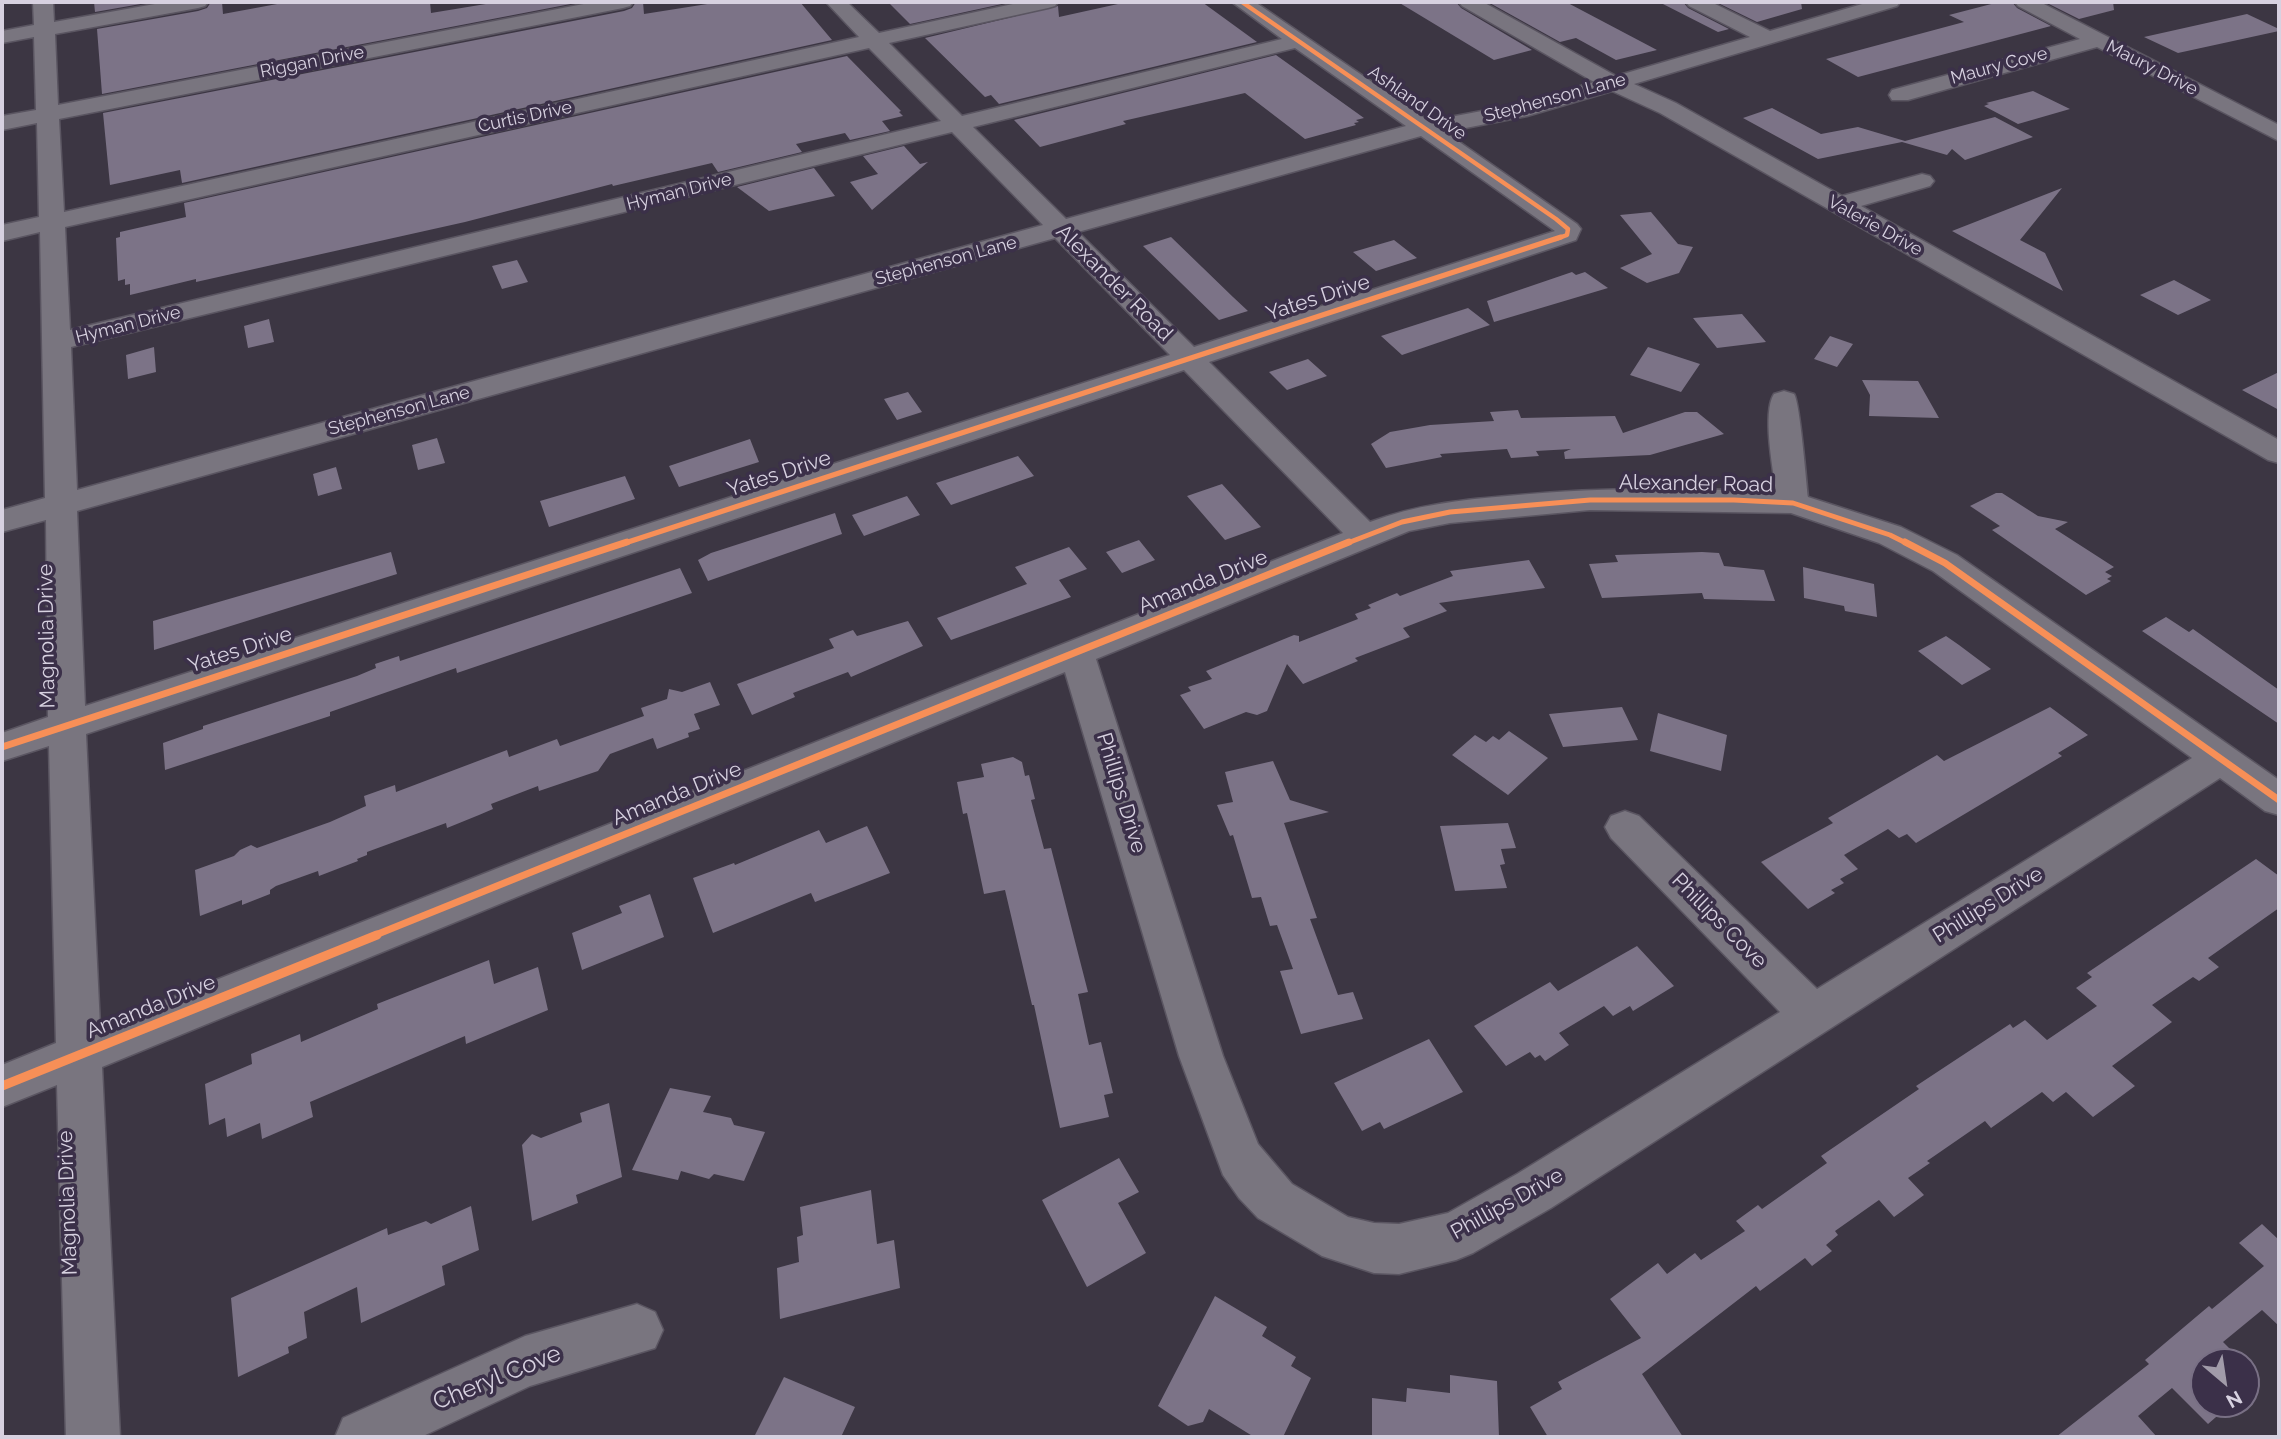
<!DOCTYPE html>
<style>
body{margin:0}
#map{position:relative;width:2281px;height:1439px;overflow:hidden;background:#3c3643;font-family:Raleway,sans-serif}
canvas{display:block}
.frame{position:absolute;inset:0;border:4px solid #d7d1e0;pointer-events:none}
.north{position:absolute;left:2190px;top:1348px;width:70px;height:70px;box-sizing:border-box;background:#3b3049;border:2px solid #797085;border-radius:50%;rotate:151deg;font-size:19px;font-weight:700;line-height:28px;text-align:center;color:#d7d1e0}
.north::after{content:'';display:block;margin:auto;width:24px;height:32px;background:#a19ba9;clip-path:polygon(50% 0,100% 100%,50% 72%,0 100%)}
</style>
<div id="map">
<canvas width="2281" height="1439"></canvas>
<div class="frame"></div>
<div class="north">N</div>
</div>
<script>
const ctx = document.querySelector('canvas').getContext('2d');
ctx.lineJoin = 'round';
function fill(path, color) { ctx.fillStyle = color; ctx.fill(path, 'evenodd'); }
function trace(path, color, width, dash) { ctx.strokeStyle = color; ctx.lineWidth = width; ctx.lineCap = dash ? 'butt' : 'round'; ctx.setLineDash(dash || []); ctx.stroke(path); }
function label(font, color, halo, rows, align = 'center') {
  ctx.font = font + ' Raleway,sans-serif'; ctx.lineWidth = 7; ctx.setLineDash([]); ctx.textBaseline = 'middle'; ctx.strokeStyle = halo; ctx.fillStyle = color; for (const [text, x, y, turn = 0] of rows) {
    ctx.save(); ctx.translate(x, y); ctx.rotate((+turn || 0) * Math.PI / 180); ctx.textAlign = isNaN(turn) ? turn : align; if (halo) ctx.strokeText(text, 0, 0); ctx.fillText(text, 0, 0); ctx.restore();
  }
}
const building = new Path2D(`
 M94,2h58l-57,10z
 M211,2h11l1,12 65,-12h142l1,11 67,-11h83l-479,92 -5,-65 101,-18 9,-3z
 M636,2h7l1,12 76,-12h80l32,38 -650,143 -2,-13 -70,15 -7,-72 521,-102 8,-3z
 M888,2h123l-101,22z
 M1127,2h75l55,40 -258,62 -8,-9 -6,2 -60,-59 133,-32 1,11z
 M1398,2h58l5,6 71,42 -38,10z
 M1488,2h78l91,48 -41,10 -40,-22 -16,4z
 M1659,2h24l5,6 41,21 -11,3z
 M1716,2h85l1,7 -45,13z
 M1999,2h13l5,6 34,18 -193,51 -32,-18 138,-37 -15,-7z
 M2045,2h68l1,8 -35,9z
 M2247,14l32,15v2l-101,22 -34,-16z
 M1276,55l88,63 -8,2 3,2 -5,1 2,2 -51,14 -60,-46 -122,28 3,3 -86,23 -26,-27z
 M847,56l54,55 -2,1 4,4 -21,5 8,10 -40,9 -5,-7 -49,11 6,8 -84,20 -6,-9 -99,23 -1,-2 -147,38 -269,60v-3l-66,16v-11l-5,1v-6l-7,2 -2,-43 4,-1v-5l66,-15 -2,-14z
 M2033,91l37,18 -52,15 -34,-18 5,-2 -3,-1z
 M1772,108l49,26 37,-7 47,14 90,-24 38,20 -68,23 -13,-11 -5,6 -45,-13 -84,17 -75,-41z
 M904,146l16,18 8,-2 -56,48 -22,-28 28,-8 -15,-18z
 M814,168l21,28 -66,15 -32,-24z
 M2062,188l-42,52 25,13 18,38 -111,-60z
 M1651,212l27,32 15,3 -14,26 -32,10 -27,-15 32,-14 -32,-39z
 M1171,237l62,60 15,14 -29,9 -76,-74z
 M1394,240l23,18 -41,13 -23,-19z
 M517,260l11,22 -26,7 -10,-23z
 M1572,272l4,3 9,-3 23,16 -114,34 -7,-21z
 M2174,280l37,20 -33,15 -38,-20z
 M1468,308l22,17 -88,30 -21,-19z
 M1742,314l24,28 -49,6 -24,-30z
 M269,319l5,23 -26,6 -4,-22z
 M1830,336l23,8 -16,23 -23,-8z
 M154,347l2,25 -28,7 -2,-24z
 M1648,347l52,17 -19,28 -51,-17z
 M1308,359l19,17 -40,14 -18,-18z
 M2279,372v38l-37,-20z
 M1862,380l56,1 21,37 -70,-2 1,-21z
 M908,392l14,20 -25,8 -13,-21z
 M1518,410l3,8 94,-2 8,17 62,-21h12l27,22 -74,21 -85,4 -1,-7 7,-3 -35,2 3,5 -28,2 -4,-9 -67,5 2,3 -56,11 -15,-24 19,-12 40,-7 64,-4 -4,-9z
 M437,438l8,25 -27,7 -6,-25z
 M750,439l9,23 -80,25 -10,-21z
 M1018,456l16,20 -83,29 -15,-22z
 M336,467l6,22 -24,7 -5,-22z
 M625,476l10,23 -86,28 -9,-26z
 M1222,484l39,43 -36,13 -38,-44z
 M1996,493h6l36,23 30,6 -13,7 59,38 -9,5 7,4 -5,3 4,2 -25,14 -94,-65 8,-4 -30,-20z
 M907,496l13,19 -56,21 -12,-21z
 M835,513l7,21 -134,47 -10,-21 13,-7z
 M1139,540l16,20 -33,13 -16,-21z
 M1069,547l18,22 -28,11 12,17 -120,43 -14,-22 90,-34 -12,-17z
 M391,552l6,22 -243,76 -1,-29z
 M1702,552l17,1 5,13 40,4 11,31 -71,-2 -2,-6 -100,5 -13,-34 29,-2 -3,-7z
 M1529,560l16,28 -106,15 8,8 -44,17 7,9 -55,21 3,3 -55,23 -16,-20 -20,47 -10,4 -11,-3 -42,17 -24,-34 11,-4 -3,-4 24,-8 -6,-8 88,-36 5,1v6l59,-23 -3,-5 16,-6 -3,-3 29,-12 3,3 53,-20 -3,-5z
 M1803,567l71,17 3,33 -32,-6 -1,-5 -40,-8z
 M680,568l12,25 -235,80 -1,-5 -126,44v4l-165,54 -2,-27 40,-14v-3l154,-50 19,-8 -1,-4 24,-8 1,5z
 M2166,617l23,15 4,-3 86,61v34l-137,-93z
 M908,621l15,25 -72,31 -3,-5 -55,21 2,4 -43,18 -15,-31 97,-36 -5,-9 24,-9 4,6z
 M1946,636l13,9 32,24 -29,16 -44,-34z
 M710,682l10,23 -26,9 6,15 -12,4 1,4 -32,12 -4,-11 -43,16 -12,17 -59,20 -1,-5 -47,18 2,5 -14,6 -32,13 -1,-5 -79,29v3l-10,4 1,2 -39,15 -1,-5 -42,15 -6,4v4l-28,11v-5l-42,16 -5,-46 39,-14 6,-6 11,-5 6,3 73,-26 36,-16 -2,-10 31,-11 1,7 111,-42 2,7 48,-18 3,7 84,-30 -3,-8 26,-9 2,-10 13,3z
 M1622,707l16,33 -75,7 -14,-33z
 M2050,707l38,28 -30,18 4,3 -146,87 -9,-9 -8,4 -11,-9 -44,26 14,14 -18,10 4,4 -13,7 4,3 -27,16 -47,-47 72,-39 -5,-5 109,-63 7,6z
 M1658,713l69,22 -6,36 -71,-20z
 M1509,731l39,27 -40,37 -56,-40 23,-20 11,7 7,-6 6,4z
 M1013,757l9,5 3,14 4,-1 6,24 -4,1 13,49 7,-1 37,144 -10,2 11,51 12,-3 12,51 -9,2 5,22 -49,11 -26,-123h-2l-27,-115 -21,4 -17,-81 -4,1 -6,-32 27,-5 -3,-13z
 M1273,761l17,39 39,12 -45,11 33,95 -7,1 28,76 15,-3 10,27 -62,15 -21,-63 13,-2 -16,-44 -7,1 -9,-29 -9,1 -19,-63 -3,1 -13,-31 16,-3 -8,-30z
 M1508,823l8,25 -15,1 4,15 -5,1 7,23 -52,3 -15,-65z
 M867,826l23,47 -75,29 -4,-9 -98,40 -20,-55 41,-15 1,2 84,-35 7,13z
 M2256,859l23,17v32l-71,50 11,9 -20,14 -6,-4 -41,28 20,17 -60,44 23,20 -42,31 -27,-25 -13,10 -11,-10 -51,36 -6,-7 -58,40 3,2 -22,15 16,17 -30,22 -15,-17 -44,31 3,4 -12,10 6,6 -20,15 -7,-8 -45,33 -4,-5 -114,88 41,63h-135l-18,-30 32,-18 -4,-7 83,-44 -31,-39 48,-36 9,11 28,-21 6,7 44,-29 -9,-10 22,-16 4,4 65,-46 -6,-7 98,-67 -3,-3 94,-62 3,4 12,-8 22,20 50,-34 -21,-18 16,-11 -5,-4z
 M650,894l14,43 -82,33 -10,-37 50,-20 -3,-7z
 M1637,946l37,40 -41,25 -3,-5 -17,10 -9,-10 -45,27 10,12 -24,16 -5,-6 -5,3 -5,-6 -24,14 -32,-40 76,-44 8,9z
 M489,960l5,24 44,-17 10,43 -82,34 -1,-8 -155,66 3,15 -51,22 -2,-16 -33,14 -2,-19 -16,7 -4,-41 47,-20 -1,-10 49,-20 1,8 77,-33 -1,-5z
 M1429,1039l34,53 -79,37 -4,-7 -18,9 -28,-48z
 M670,1088l41,8 -8,16 28,6 3,7 31,7 -21,49 -30,-7 -5,5 -28,-8 -3,9 -46,-10z
 M609,1103l13,74 -46,18 2,8 -46,18 -10,-76 10,-11 9,4 41,-16 -2,-9z
 M1119,1158l20,34 -21,11 28,50 -59,34 -45,-87z
 M871,1190l6,54 17,-4 6,48 -120,31 -3,-51 22,-6 -2,-25 6,-2 -3,-28z
 M471,1206l8,44 -37,16 3,19 -84,38 -4,-36 -53,25 3,26 -19,9 1,6 -51,24 -7,-79 156,-70 1,7 38,-14 5,3z
 M2262,1224l17,16v86l-17,-16 -39,32 20,20h-39v42h27l-23,20 -36,-36 -34,28 19,21h-101l93,-73 -4,-4 64,-54 3,3 52,-43 -25,-23z
 M1215,1296l52,31 -5,9 34,21 -5,9 20,12 -28,59h-29l-45,-28 -6,13 -15,4 -30,-20z
 M1450,1375l47,6 2,56h-127v-39l34,4 1,-14 43,5z
 M784,1377l71,30 -14,30h-87z`);
const minor = new Path2D(`
 M33,2h20l1,20 112,-20h42l-3,4 -7,2 -143,26 3,71 536,-103h39l-3,4 -7,2 -564,111 5,93 795,-175 -33,-35h21l32,31 143,-31h36l-3,4 -7,2 -159,35 73,73 320,-77 -50,-37h23l174,119 95,-18 70,-21 -132,-76 -3,-4h24l133,74 134,-39 -61,-31 -3,-4h25l59,29 99,-29h31l-3,4 -263,78 42,19 166,93 80,-22 8,2 4,5 -4,5 -69,20 418,234v23l-11,-3 -608,-347 -48,-22 -85,25 -82,16 132,92 4,5 -5,11 -367,122 161,160c45,-17 90,-22 137,-26 89,-9 180,-9 269,-4 -3,-23 -14,-80 -2,-98l10,-3 10,3c6,8 12,86 14,103l93,30 56,28 322,225v35l-14,-4 -45,-33 -669,430 -78,45 -17,7 -57,14 -25,-1 -52,-17 -64,-38 -19,-20 -16,-23 -44,-119 -114,-384 -963,395 18,370h-54l-9,-352 -55,22v-42l54,-22 -7,-297 -47,15v-28l46,-16 -2,-197 -44,12v-22l43,-12 -5,-266 -38,9v-16l37,-8 -2,-94 -35,7v-14l34,-6 -2,-73 -32,6v-12l32,-6zM869,48l72,73 -871,209 -5,-103zM1295,48l111,78 -340,93 -93,-92zM952,132l91,93 -966,265 -6,-143zM1421,136l134,95 -361,116 -116,-115zM1055,238l115,117 -1085,351 -8,-195zM1184,370l159,163 -1243,493 -14,-292zM1590,510l201,3 88,30 54,28 259,187 -375,231 -178,-173 -14,-5 -14,5 -6,11 6,11 169,174 -263,162 -69,39 -49,11 -25,-1 -26,-6 -56,-33 -34,-40 -35,-88 -127,-397 313,-128 41,-8z
 M2015,2h25l239,123v16l-182,-94 -189,53h-16l-3,-5 3,-5 188,-51 -62,-33z
 M637,1304l18,8 8,18 -8,18 -125,38 -109,51h-86l8,-19 182,-82z`);
const cyclewayFar3 = new Path2D(`
 M1242,2l314,217 12,10 -1,6 -11,4`);
const cyclewayFar2 = new Path2D(`
 M622,544l939,-307
 M1345,544l57,-22 48,-10 140,-12h144l59,3 97,32 18,9`);
const cyclewayFar1 = new Path2D(`
 M1905,542l40,21 334,237
 M2,747l625,-205
 M373,936l976,-394`);
const cycleway = new Path2D(`
 M2,1086l375,-151`);
const farStreetnames = [
 ["Riggan Drive",312,62,-11],
 ["Maury Cove",1999,66,-15],
 ["Maury Drive",2152,68,27],
 ["Stephenson Lane",1555,98,-15],
 ["Ashland Drive",1417,103,35],
 ["Curtis Drive",525,117,-12],
 ["Hyman Drive",679,192,-14],
 ["Valerie Drive",1875,226,29],
 ["Stephenson Lane",946,261,-15],
 ["Hyman Drive",128,325,-14],
 ["Stephenson Lane",399,411,-15]
];
const streetNames = [
 ["Alexander Road",1114,283,45],
 ["Yates Drive",1318,298,-18],
 ["Yates Drive",779,474,-18],
 ["Alexander Road",1696,484,1],
 ["Amanda Drive",1203,582,-22],
 ["Magnolia Drive",47,636,-91],
 ["Yates Drive",240,650,-18],
 ["Phillips Drive",1121,793,73],
 ["Amanda Drive",677,794,-22],
 ["Phillips Drive",1988,905,-32],
 ["Phillips Cove",1719,921,45],
 ["Amanda Drive",151,1007,-22],
 ["Magnolia Drive",68,1203,-92],
 ["Phillips Drive",1507,1204,-29]
];
const nearStreetnames = [
 ["Cheryl Cove",497,1378,-22]
];
fill(building, '#7c7387');
trace(minor, '#5a5561', 3);
fill(minor, '#79757f');
trace(cyclewayFar3, '#f78f57', 4.5);
trace(cyclewayFar2, '#f78f57', 5);
trace(cyclewayFar1, '#f78f57', 7);
trace(cycleway, '#f78f57', 9);
label('18px', '#d7d1e0', '#3b3049', farStreetnames);
label('21px', '#d7d1e0', '#3b3049', streetNames);
label('24px', '#d7d1e0', '#3b3049', nearStreetnames);
</script>
